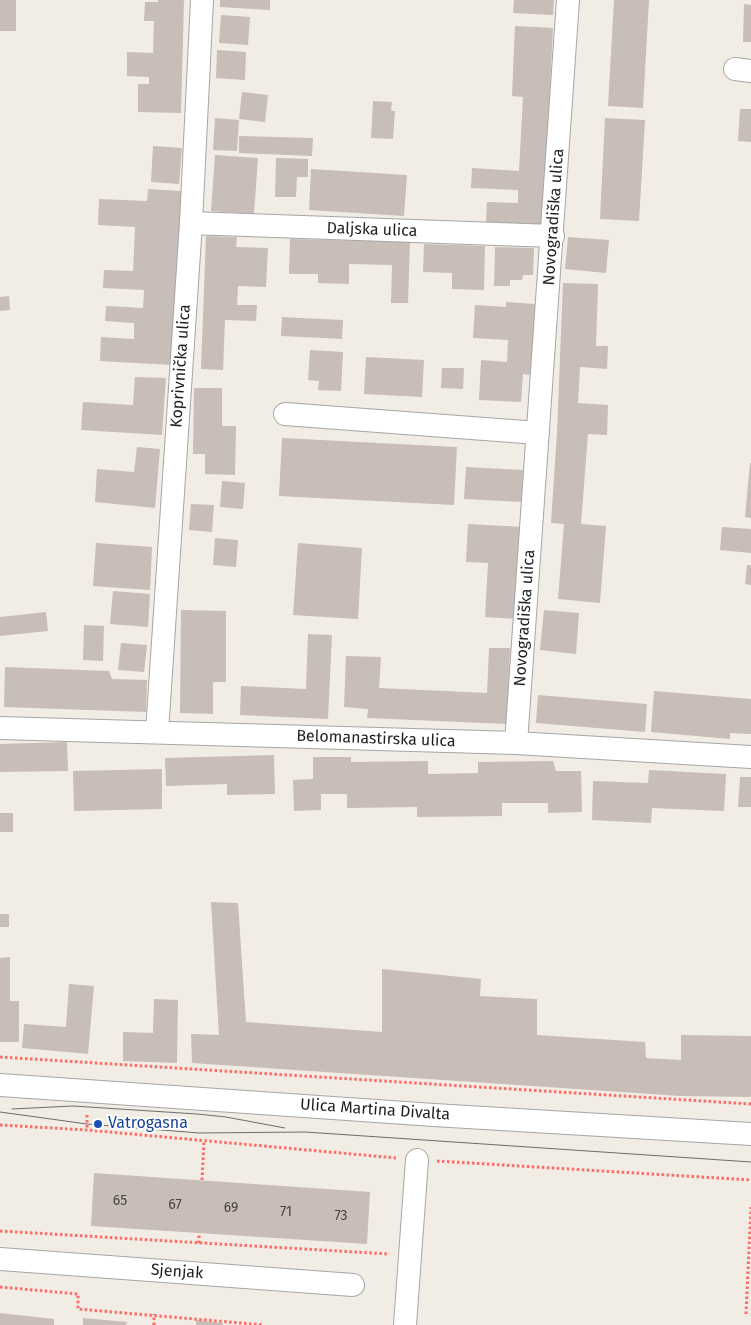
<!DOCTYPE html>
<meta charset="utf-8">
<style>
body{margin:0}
canvas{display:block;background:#f1ece4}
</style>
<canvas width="751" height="1325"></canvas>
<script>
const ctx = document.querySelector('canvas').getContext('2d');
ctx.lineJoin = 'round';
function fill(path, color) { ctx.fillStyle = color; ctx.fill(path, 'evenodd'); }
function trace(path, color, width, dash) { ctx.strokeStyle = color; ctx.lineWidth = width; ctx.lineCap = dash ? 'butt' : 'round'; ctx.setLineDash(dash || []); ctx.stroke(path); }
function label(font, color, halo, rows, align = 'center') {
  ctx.font = font + ' "Fira Sans",sans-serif'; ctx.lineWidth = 4; ctx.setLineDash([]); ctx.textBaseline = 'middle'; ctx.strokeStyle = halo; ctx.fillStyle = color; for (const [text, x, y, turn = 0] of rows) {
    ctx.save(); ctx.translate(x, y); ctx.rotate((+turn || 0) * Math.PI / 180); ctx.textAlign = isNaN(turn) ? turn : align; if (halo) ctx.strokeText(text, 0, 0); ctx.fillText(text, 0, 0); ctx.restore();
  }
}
const building = new Path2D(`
 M0,0h16v31h-16z
 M158,0h26l-3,113 -43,-1v-28h11v-7l-22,-1v-24l26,1 1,-32h-10l1,-19h13z
 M220,0h50v10l-50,-3z
 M514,0h40l-1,15 -40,-2z
 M614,0h35l-6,108 -35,-2z
 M744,4l7,1v37h-8z
 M221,15l29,2 -2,28 -29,-2z
 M515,26l38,2 -10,198 -57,-3 1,-21 31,1v-13l-47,-2 1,-20 47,3 4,-74 -11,-1z
 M217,50l29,2 -1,28 -29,-2z
 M242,92l26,3 -3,27 -26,-3z
 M373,101l19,1 -1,9h4l-2,28 -22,-1z
 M740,109h11v33l-13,-1z
 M215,118l24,2 -2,31 -24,-1z
 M605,118l40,2 -6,101 -39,-2z
 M239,136l74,2 -1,18 -73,-3z
 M153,146l29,2 -3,36 -28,-2z
 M215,155l43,3 -4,56 -43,-3z
 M276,158l32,1v18h-11l-1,20h-21z
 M311,169l96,6 -3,41 -95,-6z
 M148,189l34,2 -10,174 -72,-4 1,-24 33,2v-16l-29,-2 1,-15 37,2 1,-18 -41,-2 1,-18 29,1 2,-44 -37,-2 1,-26 48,2z
 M206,236l31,1 -1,10 32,1 -2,39 -28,-1 -1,19h20l-1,16 -31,-1 -2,50 -22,-1z
 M568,237l41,3 -3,33 -41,-4z
 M290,239l120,3 -2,61h-17l1,-38 -43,-1v20l-31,-1v-9h-29z
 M424,244l61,2 -1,44 -32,-1v-16l-29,-1z
 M495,247l39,1 -1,27h-10l-1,5h-12v6h-16z
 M563,283l35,1 -2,62h12l-1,23 -27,-2 -2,36 30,2 -1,30 -19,-1 -7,90 25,2 -6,77 -42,-4 6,-75 -13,-1 6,-90z
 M9,296l1,14 -10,1v-14z
 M506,302l29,2 -4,71 -8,-1 -2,28 -42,-2 2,-40 26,2 1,-22 -35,-2 2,-33 31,2z
 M282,317l61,3 -1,19 -61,-3z
 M310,350l33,2 -2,39 -23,-1 1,-9 -11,-1z
 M366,357l58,3 -2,37 -58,-3z
 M442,368h22l-1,21 -22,-1z
 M135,377l31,1 -4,57 -81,-5 2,-28 50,3z
 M194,388h28v38h14l-1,49 -30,-1v-20h-12z
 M282,438l175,9 -3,58 -175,-9z
 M137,447l23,2 -5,59 -60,-6 2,-33 37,3z
 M750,463h1v55l-6,-1z
 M466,467l57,3 -1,32 -58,-3z
 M222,481l23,2 -2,26 -23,-2z
 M191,504l23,1 -2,27 -23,-2z
 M468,524l55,3 -5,92 -33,-2 3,-54 -22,-1z
 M722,527l29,2v24l-31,-3z
 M215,538l23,2 -2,27 -23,-2z
 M96,543l56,4 -2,43 -57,-4z
 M298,543l64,5 -4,71 -65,-4z
 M747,565h4v20l-6,-1z
 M113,591l37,3 -2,33 -38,-3z
 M181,610l45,1v71h-13v32l-33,-1z
 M544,610l35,3 -3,41 -36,-4z
 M46,612l2,19 -48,5v-19z
 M84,625l20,1 -1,35 -20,-1z
 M308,634l24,1 -4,84 -88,-4 1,-29 65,3z
 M121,643l26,2 -3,27 -26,-2z
 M489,648h21l-3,76 -140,-6 1,-9 -24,-2 2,-51 35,1 -2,31 108,5z
 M5,667l104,4 3,8 35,1 -1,32 -142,-5z
 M654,691l97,8v35l-21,-1v6l-79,-7z
 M538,695l109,9 -2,28 -109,-9z
 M67,742l1,29 -68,1v-28z
 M274,755l1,39 -48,1v-11l-61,2 -1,-28z
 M313,757h38v5l77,-1v13l50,-1v-11l75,-1 3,10h25l1,41 -34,1v-10h-46v13l-85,1v-10l-70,1v-14h-26v16l-27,1 -1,-31 20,-1z
 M162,769v40l-88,2 -1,-40z
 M649,770l77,4 -2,37 -72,-3 -1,15 -59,-3 1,-39 55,2z
 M740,777h11v30h-13z
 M0,813h13v19h-13z
 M211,902l27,1 8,119 136,10v-63l99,10 -1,17 57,3v36l108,7 1,16 35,2v-25l70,1v61l-71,-1 -488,-33 -1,-29 28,1z
 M0,914h9v13h-9z
 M10,957v44h9v41h-19v-84z
 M69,984l25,2 -6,68 -66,-6 2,-24 42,3z
 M154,999l24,1 -1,63 -54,-2v-29l30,1z
 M159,1118l21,1 -1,7 -21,-2z
 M94,1173l276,19 -3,52 -276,-18z
 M0,1313l54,6v6h-54z
 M83,1318l44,4 -1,3h-43z
 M196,1320l27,3v2h-27z`);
const path = new Path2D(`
 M0,1057l751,47
 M87,1115v15
 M0,1125l87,5 309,28
 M437,1161l314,19
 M202,1180l2,-39
 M0,1231l389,23
 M199,1243v-10
 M0,1287l78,7v15l186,16
 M746,1314l5,-107
 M154,1325v-11`);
const minor = new Path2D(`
 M735,69l16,2
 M191,223l362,13
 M285,414l253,19
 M0,728l516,15 235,14
 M157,732l34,-509 11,-223
 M516,743l52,-743
 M0,1085l434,30 317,19
 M0,1259l353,26
 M405,1325l12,-165`);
const tram = new Path2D(`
 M12,1109l61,-3 124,8 29,3 59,11
 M0,1112l87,12 112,9 106,-1 446,30`);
const markers = [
 [98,1124,5,"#1a4fb4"]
];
const numberNames = [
 ["65",120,1201],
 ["67",175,1205],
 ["69",231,1208],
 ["71",286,1212],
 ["73",341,1216]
];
const streetNames = [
 ["Novogradiška ulica",554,217,-86],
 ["Daljska ulica",372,230,2],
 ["Koprivnička ulica",181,366,-86],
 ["Novogradiška ulica",525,618,-86],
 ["Belomanastirska ulica",376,739,2],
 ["Ulica Martina Divalta",375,1110,4],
 ["Sjenjak",177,1272,4]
];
const transitNames = [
 ["Vatrogasna",108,1124]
];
fill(building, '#c9bdb7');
trace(minor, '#a6a6a6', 24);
trace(path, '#ff6c67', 3, [2.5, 2.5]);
trace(minor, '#fff', 22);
trace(tram, '#6d6d6d', 1);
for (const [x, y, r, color] of markers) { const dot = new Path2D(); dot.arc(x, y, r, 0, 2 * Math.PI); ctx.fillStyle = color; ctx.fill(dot); trace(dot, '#fff', 2); }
label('14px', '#4a4645', null, numberNames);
label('16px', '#1f1f1f', '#fff', streetNames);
label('16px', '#164399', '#fff', transitNames, 'left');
</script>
